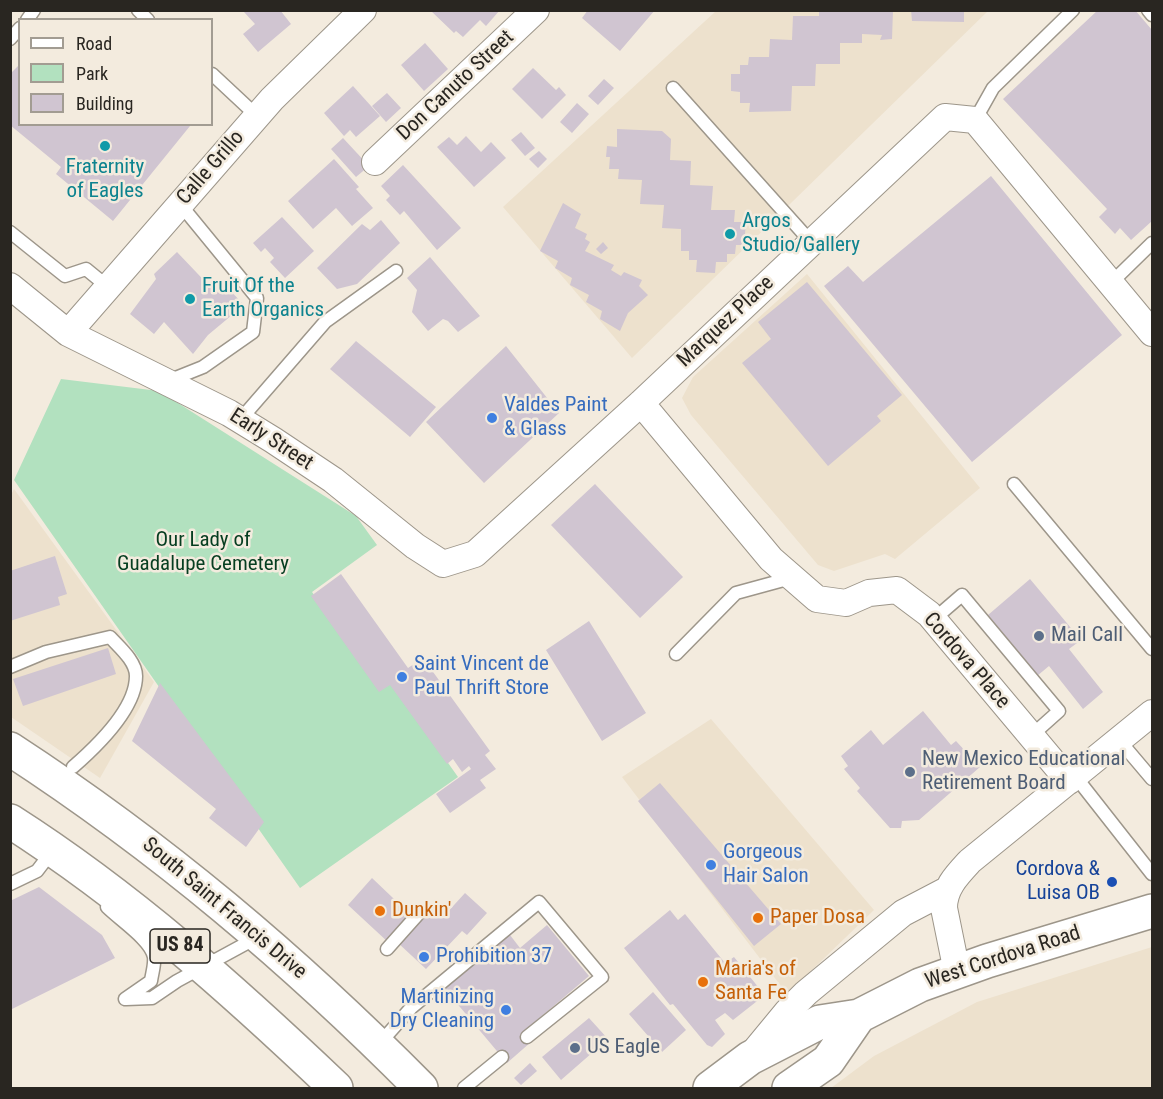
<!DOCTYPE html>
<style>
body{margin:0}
#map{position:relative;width:1163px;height:1099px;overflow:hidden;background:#f3ebde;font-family:"Roboto Condensed",sans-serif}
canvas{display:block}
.frame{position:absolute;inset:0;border:12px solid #292621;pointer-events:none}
.legend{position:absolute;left:18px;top:18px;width:195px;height:108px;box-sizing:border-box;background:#f3ebde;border:2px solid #a29c92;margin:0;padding:8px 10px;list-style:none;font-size:18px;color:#292621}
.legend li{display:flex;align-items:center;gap:12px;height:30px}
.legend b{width:30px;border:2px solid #a29c92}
</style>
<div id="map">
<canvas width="1163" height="1099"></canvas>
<div class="frame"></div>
<ul class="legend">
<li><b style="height:8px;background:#fff"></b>Road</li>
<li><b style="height:16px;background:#b2e1bf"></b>Park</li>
<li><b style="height:16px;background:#d0c5d1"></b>Building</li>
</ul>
</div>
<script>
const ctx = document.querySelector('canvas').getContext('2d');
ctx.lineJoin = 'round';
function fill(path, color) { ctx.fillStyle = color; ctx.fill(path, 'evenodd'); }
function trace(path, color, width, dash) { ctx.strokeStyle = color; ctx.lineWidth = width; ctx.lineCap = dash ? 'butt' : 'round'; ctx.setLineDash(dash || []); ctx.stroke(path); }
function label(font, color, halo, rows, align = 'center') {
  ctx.font = font + ' "Roboto Condensed",sans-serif'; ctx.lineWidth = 5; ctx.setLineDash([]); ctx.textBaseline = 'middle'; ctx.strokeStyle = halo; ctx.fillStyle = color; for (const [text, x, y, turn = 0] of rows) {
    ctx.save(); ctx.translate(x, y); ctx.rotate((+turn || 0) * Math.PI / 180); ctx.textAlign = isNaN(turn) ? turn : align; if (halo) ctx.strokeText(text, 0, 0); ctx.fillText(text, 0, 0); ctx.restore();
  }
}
const built = new Path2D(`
 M716,11h272l-356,347 -129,-151z
 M807,274l173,214 -85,71 -10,-5 -51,17 -16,-6 -127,-150 -9,-17 11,-21z
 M14,489l140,193 -54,96 -89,-61 -1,-220z
 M711,719l163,191 -87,84 -165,-217z
 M1152,947v141h-321l43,-32 103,-54z`);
const green = new Path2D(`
 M61,379l98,12 197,125 21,29 -65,47 65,93 11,-7 70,99 -158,111 -286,-408z`);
const building = new Path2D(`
 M246,10h34l11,14 -33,28 -15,-18 12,-10 -11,-12z
 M430,10h70l-14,16 -6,-6 -17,17 -7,-6 -2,2z
 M588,10l16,2 1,-2h50l-35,41 -38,-33z
 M819,10h74l-1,29 -12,1 2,-5 -20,-1v9h-22v21h-24l-1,22h-23l-1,25 -42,1 1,-9h-10v-11l-9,-1v-17h9v-9h8l1,-8h20l1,-18 22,1 1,-24h26z
 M911,10h53v12l-52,-1z
 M1098,10h37l17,20v191l-21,19 -11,-12 -5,6 -16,-17 8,-8 -104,-110z
 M425,43l23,26 -24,22 -23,-26z
 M20,64v60h168l2,2 -77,95 -57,-47 5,-7 -51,-42v-51z
 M533,68l23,22 3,-3 7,8 -24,24 -30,-30z
 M604,79l10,9 -16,17 -10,-9z
 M353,86l27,30 -24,21 -6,-7 -6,6 -20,-23z
 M387,93l14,15 -15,14 -14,-16z
 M577,103l12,11 -17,19 -12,-11z
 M617,129l45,2 9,8 -1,21 21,1 -1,24 23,1 -2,24h24l-1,12h12l-2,23h-8l-1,9h-8v8h-11l-1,11 -19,-1 1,-12h-8v-9h-8v-22l-19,-1 2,-23 -24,-1 2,-24 -24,-1 1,-10h-10l1,-12h-4l1,-11 10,1z
 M521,132l14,16 -10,8 -14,-16z
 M466,136l15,16 10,-10 15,16 -32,29 -37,-40 12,-10 8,8z
 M343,138l26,28 -13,11 -25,-28z
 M539,151l8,8 -9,9 -9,-9z
 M334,159l25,28 -3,2 17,19 -21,18 -16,-18 -23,21 -25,-28z
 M403,165l58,63 -24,22 -33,-39 -4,4 -14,-15 4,-4 -9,-10z
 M991,176l131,159 -150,127 -148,-176 24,-20 15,16z
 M563,203l18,11 -6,14 12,6 -2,5 5,3 -5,9 29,14 -3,5 10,6 3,-4 18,8 -3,6 9,9 -20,18 -8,18 -20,-12 2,-8 -16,-9 3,-7 -19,-10 2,-7 -17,-10 3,-7 -18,-10z
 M282,217l32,34 -29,27 -15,-16 4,-4 -9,-10 -4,4 -8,-9z
 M381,220l19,23 -43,41 -20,5 -20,-21 45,-44 8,6z
 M603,242l5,6 -7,6 -5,-5z
 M177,252l39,41 9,-8 19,20 -36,30 -15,19 -29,-32 -10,12 -24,-20 26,-35 -2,-5z
 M430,257l50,59 -22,16 -10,-11 -5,-2 -15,12 -16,-19 5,-22 -10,-12z
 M807,282l95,113 -25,21 4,5 -53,45 -86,-103 29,-24 -13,-17z
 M356,341l80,66 -26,30 -80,-68z
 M506,346l53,67 -75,70 -58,-61z
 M595,484l88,93 -43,41 -89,-93z
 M55,556l12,38 -9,3 2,8 -50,16v-50z
 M341,574l67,94 15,-10 67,93 -5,4 11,14 -16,11 6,8 -36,25 -14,-19 35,-25 -2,-3 -7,6 -9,-13 -6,5 -57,-79 -11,7 -68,-96z
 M1030,579l51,61 -12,9 34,43 -20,17 -34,-43 -12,10 -49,-61z
 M589,621l57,92 -44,28 -56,-91z
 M108,648l8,26 -93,32 -10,-27z
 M160,683l104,139 -18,25 -37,-29 7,-9 -84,-68z
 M923,711l28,34 5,-4 24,26 -61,53 -17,1 -1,7h-11l-33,-37 3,-3 -16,-19 4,-3 -7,-10 30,-26 12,15z
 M660,783l121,141 -27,22 -116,-145z
 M372,878l41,39 -24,26 -41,-38z
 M39,887l63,48 13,23 -105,52v-109z
 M465,893l22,20 -20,22 -5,-4 -36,38 -29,-27 32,-38 15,12z
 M670,910l8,10 7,-6 40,49 9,-6 29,36 -2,5 -28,22 -8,-7 -10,7 10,14 -13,13 -5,-2 -34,-41 -3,1 -46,-57z
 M547,925l42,51 -66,56 8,10 -24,21 -63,-75 66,-53 10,13z
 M653,992l33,38 -24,22 -33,-38z
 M589,1018l19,21 -47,41 -19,-23z
 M530,1063l7,8 -16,14 -7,-7z`);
const lane = new Path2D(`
 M138,10l10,10
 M1148,10l4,5
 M27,20l7,-10
 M10,39l10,-11
 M212,74l45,42
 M673,88l138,154
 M975,120l18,-32 80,-78
 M10,232l55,44 21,-7 22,18
 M1111,283l41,-40
 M168,381l35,-14 50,-35 4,-34 -77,-94
 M240,420l85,-98 71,-51
 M1014,484l138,165
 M933,620l29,-25 97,116 -28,25
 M676,654l60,-61 55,-15
 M10,667l36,-15 64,-15c9,10 26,24 26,39 0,33 -40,71 -63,91
 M1119,740l33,39
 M1075,776l77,98
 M10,884l27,-13 16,-21
 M107,907c13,13 44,33 47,50 1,8 -2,16 -3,24l-26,18
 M387,949l33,-37
 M126,999l26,-1 25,-17 81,-44
 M380,1043l31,-35 128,-106 63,75 -75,60
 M464,1088l38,-31`);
const street = new Path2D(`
 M375,162l161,-152
 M10,286l58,47 161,80 44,27 60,40 82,66 28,18 32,-10 166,-151 304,-286 30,3 177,213
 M68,333l204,-234 91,-89
 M641,403l130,156 46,40 29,4 23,-10 28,-3 32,24 140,167
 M957,972l-13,-64c0,-20 13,-33 26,-47l182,-148
 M754,1052l33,-40 19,-19 97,-80 44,-23`);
const secondary = new Path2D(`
 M710,1088l40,-30 70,-36 39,-6 61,-31 67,-24 165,-50
 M789,1088l39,-27 31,-45`);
const highway = new Path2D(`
 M10,749c152,99 284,211 411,339
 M10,821c119,76 224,170 326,267`);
const markers = [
 [105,146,6,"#0f9aa8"],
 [730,234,6,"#0f9aa8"],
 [190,299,6,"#0f9aa8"],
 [492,418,6,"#3f7fe0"],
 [1039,636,6,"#5c6f8a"],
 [402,677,6,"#3f7fe0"],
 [910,772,6,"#5c6f8a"],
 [711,865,6,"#3f7fe0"],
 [1112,882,6,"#1a4fb4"],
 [380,911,6,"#e8710a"],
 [758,918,6,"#e8710a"],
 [424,957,6,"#3f7fe0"],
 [703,982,6,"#e8710a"],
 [506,1010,6,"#3f7fe0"],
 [575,1048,6,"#5c6f8a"]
];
const shields = [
 [180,946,60]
];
const shieldNames = [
 ["US 84",180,946]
];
const streetNames = [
 ["Don Canuto Street",456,86,-43],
 ["Calle Grillo",211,168,-49],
 ["Marquez Place",726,322,-43],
 ["Early Street",271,440,33],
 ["Cordova Place",966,661,49],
 ["South Saint Francis Drive",224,909,40],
 ["West Cordova Road",1003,958,-18]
];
const cultureNames = [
 ["Fraternity",105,168,"center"],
 ["of Eagles",105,192,"center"],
 ["Argos",742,222],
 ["Studio/Gallery",742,246],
 ["Fruit Of the",202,287],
 ["Earth Organics",202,311]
];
const shopNames = [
 ["Valdes Paint",504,406],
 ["& Glass",504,430],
 ["Saint Vincent de",414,665],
 ["Paul Thrift Store",414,689],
 ["Gorgeous",723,853],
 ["Hair Salon",723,877],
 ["Prohibition 37",436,957],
 ["Martinizing",494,998,"right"],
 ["Dry Cleaning",494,1022,"right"]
];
const parkNames = [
 ["Our Lady of",203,541],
 ["Guadalupe Cemetery",203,565]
];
const serviceNames = [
 ["Mail Call",1051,636],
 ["New Mexico Educational",922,760],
 ["Retirement Board",922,784],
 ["US Eagle",587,1048]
];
const transitNames = [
 ["Cordova &",1100,870],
 ["Luisa OB",1100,894]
];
const foodNames = [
 ["Dunkin'",392,911],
 ["Paper Dosa",770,918],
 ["Maria's of",715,970],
 ["Santa Fe",715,994]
];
fill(built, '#ede1cd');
fill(green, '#b2e1bf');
fill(building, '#d0c5d1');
trace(lane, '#9d968a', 15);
trace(street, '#9d968a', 28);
trace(secondary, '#9d968a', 36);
trace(highway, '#9d968a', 36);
trace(lane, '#fff', 12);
trace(street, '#fff', 26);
trace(secondary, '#fff', 33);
trace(highway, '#fff', 33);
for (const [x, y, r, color] of markers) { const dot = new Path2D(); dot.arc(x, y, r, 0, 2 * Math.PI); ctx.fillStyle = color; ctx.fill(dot); trace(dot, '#f3ebde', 2); }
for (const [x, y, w] of shields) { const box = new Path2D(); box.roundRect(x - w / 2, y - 17, w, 34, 4.5); ctx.fillStyle = '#f3ebde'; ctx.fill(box); trace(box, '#292621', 1.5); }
label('bold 20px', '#292621', null, shieldNames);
label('21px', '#292621', '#f3ebde', streetNames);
label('21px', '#0d838f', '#f3ebde', cultureNames, 'left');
label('21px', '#366cbe', '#f3ebde', shopNames, 'left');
label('21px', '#063e20', '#f3ebde', parkNames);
label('21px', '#4e5e75', '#f3ebde', serviceNames, 'left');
label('21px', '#164399', '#f3ebde', transitNames, 'right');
label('21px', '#c56008', '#f3ebde', foodNames, 'left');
</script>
